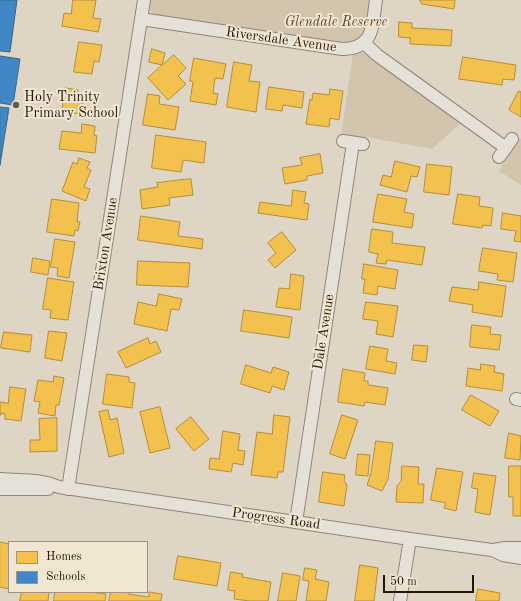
<!DOCTYPE html>
<style>
body{margin:0}
#map{position:relative;width:521px;height:601px;overflow:hidden;background:#ded5c4;font-family:"Old Standard TT",serif}
canvas{display:block}
.legend{position:absolute;left:8px;top:541px;width:140px;height:52px;box-sizing:border-box;background:#f1e6d2;border:1px solid #a09380;margin:0;padding:5px 7px;list-style:none;font-size:12px;color:#271604}
.legend li{display:flex;align-items:center;gap:8px;height:20px}
.legend b{width:20px;border:1px solid #a09380}
.scale{position:absolute;left:383px;top:575px;width:91px;height:18px;box-sizing:border-box;border:2px solid #271604;border-top:0;padding-left:5px;font-size:12px;line-height:14px;white-space:nowrap;color:#271604;-webkit-text-stroke:3px #f1e6d2;paint-order:stroke}
</style>
<div id="map">
<canvas width="521" height="601"></canvas>
<ul class="legend">
<li><b style="height:11px;background:#f2c14e"></b>Homes</li>
<li><b style="height:11px;background:#3f88c5"></b>Schools</li>
</ul>
<div class="scale">50 m</div>
</div>
<script>
const ctx = document.querySelector('canvas').getContext('2d');
ctx.lineJoin = 'round';
function fill(path, color) { ctx.fillStyle = color; ctx.fill(path, 'evenodd'); }
function trace(path, color, width, dash) { ctx.strokeStyle = color; ctx.lineWidth = width; ctx.lineCap = dash ? 'butt' : 'round'; ctx.setLineDash(dash || []); ctx.stroke(path); }
function label(font, color, halo, rows, align = 'center') {
  ctx.font = font + ' "Old Standard TT",serif'; ctx.lineWidth = 4; ctx.setLineDash([]); ctx.textBaseline = 'middle'; ctx.strokeStyle = halo; ctx.fillStyle = color; for (const [text, x, y, turn = 0] of rows) {
    ctx.save(); ctx.translate(x, y); ctx.rotate((+turn || 0) * Math.PI / 180); ctx.textAlign = isNaN(turn) ? turn : align; if (halo) ctx.strokeText(text, 0, 0); ctx.fillText(text, 0, 0); ctx.restore();
  }
}
const green = new Path2D(`
 M149,0h222l-4,28 -5,11 -11,5 -197,-29c-5,-4 -5,-9 -5,-15z
 M359,52l9,2 95,67 -31,28 -66,-12 -1,3 -24,-4 12,-83z
 M519,138l2,1v46l-22,-14z`);
const homes = new Path2D(`
 M73,0h23l-3,18 8,1 -3,13 -36,-6 2,-13 7,1z
 M420,0h35l-1,9 -32,-5z
 M399,22l13,1v5l40,2 -1,16 -41,-2v-6l-11,-1z
 M79,42l23,3 -3,17 -5,-1 -2,13 -18,-2z
 M152,49l13,4 -3,12 -13,-3z
 M174,55l12,13 -8,8 8,8 -18,16 -20,-22z
 M463,57l53,8 -2,15 -11,-1 -1,6 -43,-6z
 M194,58l32,6 -3,15 -8,-1 -2,15 5,1 -2,11 -26,-4 3,-19 -3,-1z
 M234,62l18,3 -3,16 11,1 -4,30 -29,-5z
 M269,87l35,5 -2,16 -19,-3 -1,6 -16,-2z
 M66,88l12,2v5l5,1 -1,8 5,1 -1,10 -24,-4z
 M330,89l13,2 -4,29 -9,-2 -1,9 -23,-3 4,-25 2,1 1,-7 16,2z
 M519,91l2,1v25l-12,-7z
 M148,94l12,2 -1,8 20,3 -4,23 -32,-5z
 M82,124l13,2 -1,9 3,1 -2,17 -36,-4 3,-18 19,2z
 M156,135l50,7 -2,21 -21,-3 -2,12 -29,-4z
 M320,154l3,19 -16,3v4l-22,4 -3,-16 20,-3 -2,-7z
 M79,158l11,4 -3,6 4,2 -7,17 6,2 -4,12 -24,-10 11,-29 4,2z
 M395,161l25,6 -3,10 -6,-1 -4,16 -27,-7 3,-10 8,2z
 M427,164l25,3 -3,28 -25,-3z
 M191,179l2,16 -24,3 1,7 -28,4 -2,-19 18,-3 -1,-4z
 M293,190l13,2 -2,11 5,1 -2,16 -49,-7 2,-11 31,4z
 M378,194l29,5 -3,13 10,2 -2,14 -39,-6z
 M458,194l22,3 -1,9 14,2 -2,18 -8,-1 -1,3 -29,-4z
 M52,199l27,4 -2,19h3l-2,9 -3,-1 -1,6 -27,-4z
 M503,213l18,3v26l-7,-1 2,-10 -15,-2z
 M141,216l39,6 -2,14 25,3 -1,10 -64,-9z
 M372,229l21,3 -1,11 33,4 -3,18 -35,-5 -1,4 -10,-1 2,-9 -9,-2z
 M282,232l14,18 -21,18 -7,-8 8,-7 -8,-10z
 M55,239l20,3 -6,36 -12,-2 1,-8 -7,-1z
 M483,248l34,5 -4,29 -16,-2 1,-6 -19,-3z
 M33,258l17,3 -2,14 -17,-3z
 M138,261l52,2 -2,24 -51,-2z
 M364,264l34,6 -3,19 -17,-3 -1,9 -14,-2 2,-14h-3z
 M291,274l13,2 -4,34 -24,-3 3,-19 10,1z
 M48,278l26,4 -6,38 -18,-2 1,-8 -8,-1z
 M479,282l27,4 -4,31 -30,-5 1,-7 -24,-4 3,-14 26,3z
 M159,294l23,5 -3,11 -8,-1 -4,22 -33,-7 4,-22 18,4z
 M366,302l32,4 -5,31 -17,-3 2,-13 -15,-2z
 M244,310l48,7 -3,21 -48,-7z
 M472,325l19,2 -1,7 11,1 -2,15 -29,-3z
 M49,331l18,2 -5,28 -17,-3z
 M4,332l28,3 -2,17 -29,-4z
 M148,338l2,6 6,-3 5,11 -35,16 -8,-16z
 M414,345l14,1 -2,16 -14,-2z
 M370,346l18,3 -2,12 11,2 -2,11 -29,-5z
 M481,364l14,2 -1,6 10,2 -2,17 -36,-5 2,-18 12,2z
 M246,365l25,8 2,-6 16,5 -5,18 -12,-4 -2,7 -29,-9z
 M343,369l22,4 -1,8h4v4l20,3 -3,17 -20,-3 -1,4 -26,-4z
 M107,374l22,3v5l6,1 -3,25 -29,-4z
 M54,376l10,2 -5,27h-3l-1,11 -17,-3 2,-11 -6,-1 4,-21 15,2z
 M10,387l16,2 -5,32 -16,-2v-5l-5,-1v3v-14l8,1z
 M471,395l28,16 -9,15 -28,-16z
 M160,407l10,41 -20,5 -10,-41z
 M108,410l2,10 7,-2 7,35 -15,4 -10,-45z
 M274,415l16,2 -7,55h-5l-1,6 -26,-3 6,-43 15,2z
 M342,415l16,5 -13,39 -15,-5z
 M191,417l18,22 -15,12 -18,-22z
 M57,418v33l-27,1v-12h10l-1,-21z
 M223,431l17,3 -2,16 7,1 -2,14 -10,-2 -2,9 -22,-3 1,-11 9,1z
 M509,433l12,3 -1,24 -15,-2z
 M376,441l17,2 -5,36 -6,12 -15,-6 4,-12z
 M358,454l12,1 -2,21 -12,-1z
 M402,466l17,1 -1,17h6l-1,19 -27,-1 1,-16 4,-5z
 M509,466h12v50h-8v-19h-4z
 M437,468l26,4 -7,39 -12,-3 2,-5 -15,-3z
 M323,472l22,3 -1,6 3,4 -3,21 -25,-4z
 M474,473l22,3 -6,39 -15,-3 3,-23 -6,-1z
 M0,542l9,2v45l-9,-2z
 M178,556l43,7 -4,23 -43,-7z
 M360,565l18,3 -4,33h-19z
 M305,568l12,2 -2,9 14,3 -3,19h-20l3,-20 -6,-1z
 M231,572l12,2 -1,3 29,5 -3,19h-18l-16,-2 1,-8 -7,-1z
 M283,573l17,3 -4,25h-18z
 M478,589l22,4 -1,8h-23z
 M22,592h27l-1,9h-28z
 M55,592h36l15,2 -1,7h-51z
 M111,592h18l-1,2 21,3v-5l13,2 -1,7h-52z`);
const schools = new Path2D(`
 M0,0h17l-7,52 -10,-1z
 M0,56l20,3 -7,46 -13,-2z
 M0,107l9,1 -9,57z`);
const minor = new Path2D(`
 M141,19l201,30c33,0 30,-24 34,-49
 M364,43l13,12 129,93
 M343,141l20,3
 M499,157l13,-18
 M516,399l5,1
 M0,479c23,2 37,-1 59,8l351,52 82,11 11,5 18,3
 M0,489h48
 M68,489l76,-489
 M296,522l57,-379
 M494,550l11,-2h16
 M400,601l10,-62`);
const markers = [
 [16,105,4,"#675947"]
];
const parkNames = [
 ["Glendale Reserve",336,22]
];
const streetNames = [
 ["Riversdale Avenue",281,40,8],
 ["Brixton Avenue",106,244,-81],
 ["Dale Avenue",324,332,-81],
 ["Progress Road",276,519,8]
];
const poiNames = [
 ["Holy Trinity",24,97],
 ["Primary School",24,113]
];
fill(green, '#d2c4ad');
fill(homes, '#f2c14e');
trace(homes, '#b58e38', 1);
fill(schools, '#3f88c5');
trace(schools, '#38668b', 1);
trace(minor, '#8e867a', 14);
trace(minor, '#e6e1d8', 12);
for (const [x, y, r, color] of markers) { const dot = new Path2D(); dot.arc(x, y, r, 0, 2 * Math.PI); ctx.fillStyle = color; ctx.fill(dot); trace(dot, '#f1e6d2', 1.5); }
label('italic 14px', '#574631', '#f1e6d2', parkNames);
label('14px', '#271604', '#f1e6d2', streetNames);
label('14px', '#271604', '#f1e6d2', poiNames, 'left');
</script>
